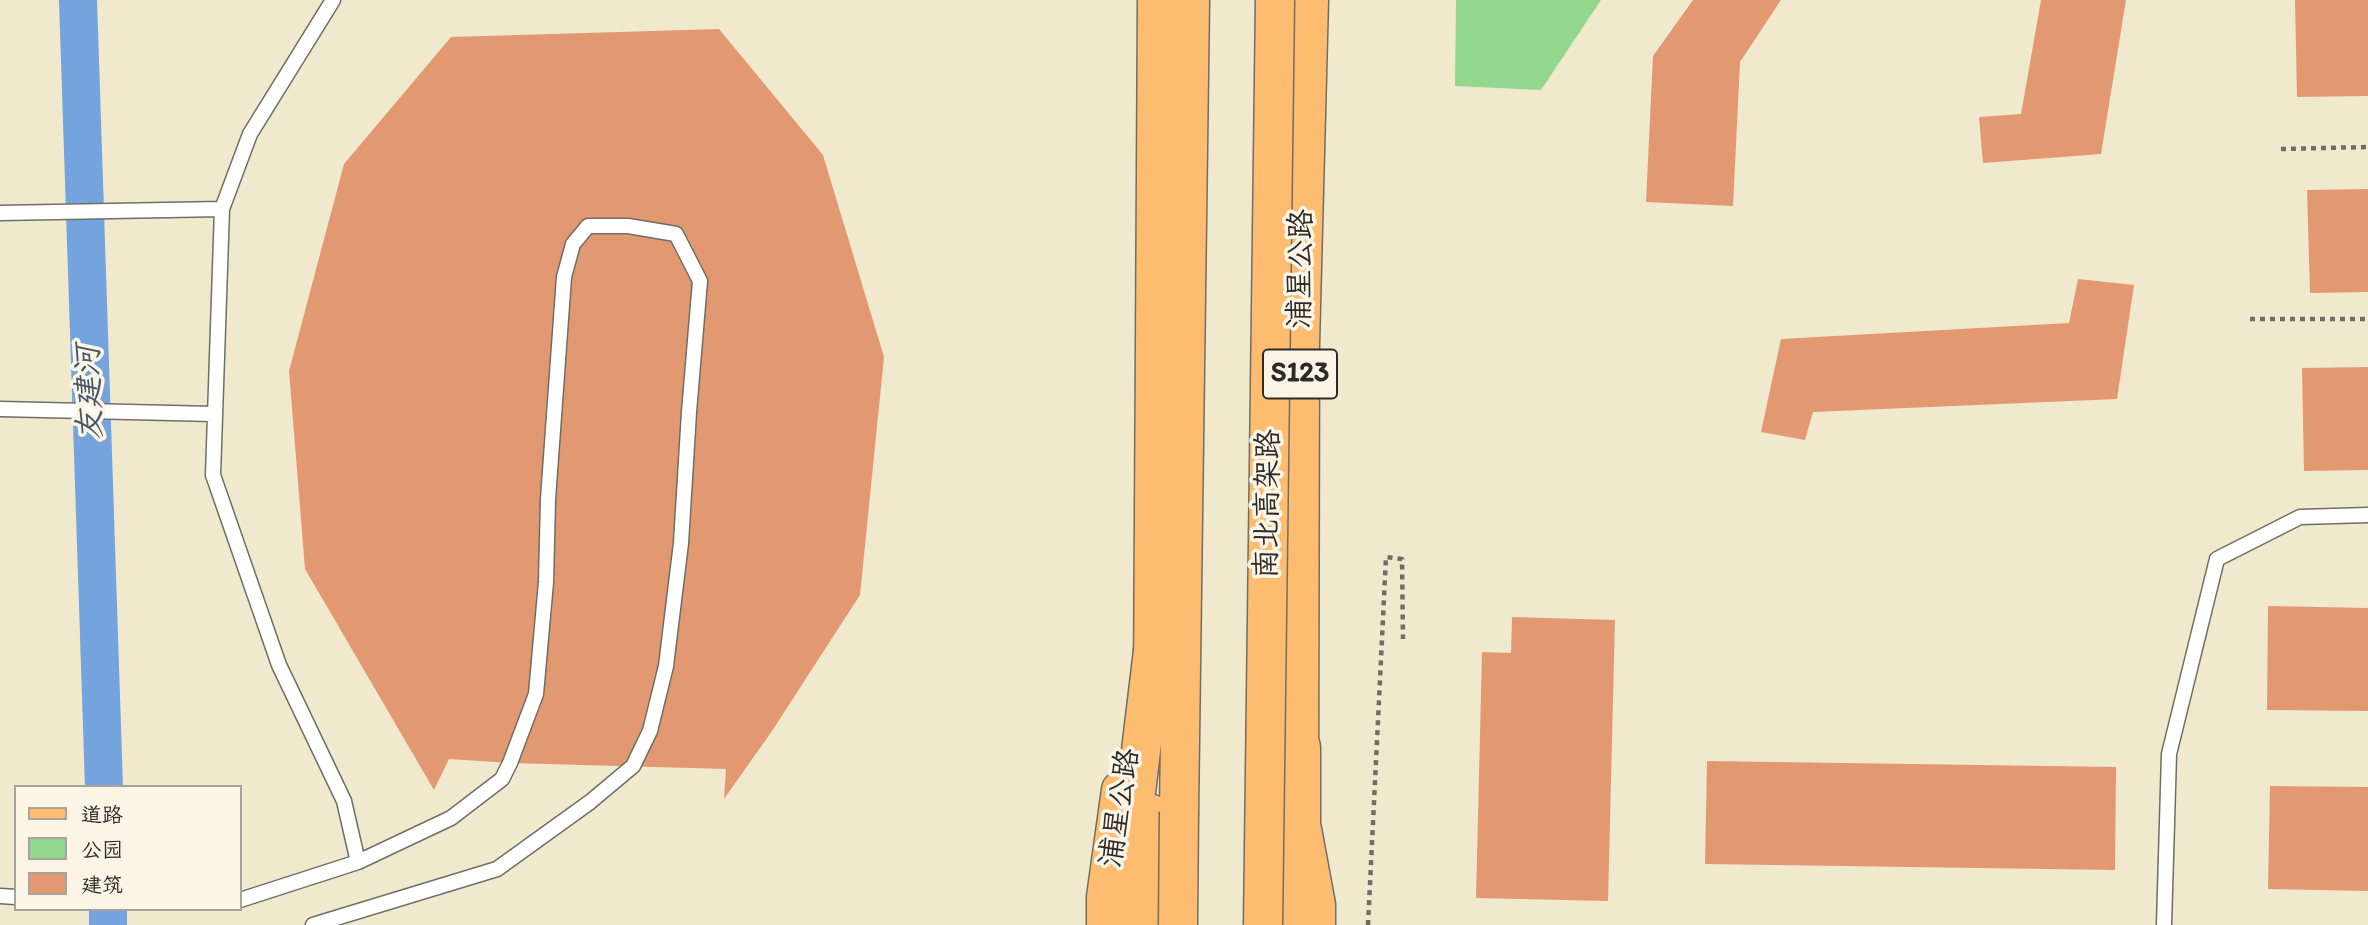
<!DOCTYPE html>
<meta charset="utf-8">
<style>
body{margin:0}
#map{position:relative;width:2368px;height:925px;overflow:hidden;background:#f0e9ce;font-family:Itim,"LXGW WenKai TC",sans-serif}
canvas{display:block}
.legend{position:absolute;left:14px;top:785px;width:228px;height:126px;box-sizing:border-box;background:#fcf5e5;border:2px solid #a8a49b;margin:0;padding:9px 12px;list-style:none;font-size:21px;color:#2b2b2b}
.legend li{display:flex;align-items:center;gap:14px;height:35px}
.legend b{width:35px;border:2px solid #a8a49b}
</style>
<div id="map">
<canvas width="2368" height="925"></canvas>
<ul class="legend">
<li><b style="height:9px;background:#fdbc6f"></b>道路</li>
<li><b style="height:19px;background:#93d68e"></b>公园</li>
<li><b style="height:19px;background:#e29971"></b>建筑</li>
</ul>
</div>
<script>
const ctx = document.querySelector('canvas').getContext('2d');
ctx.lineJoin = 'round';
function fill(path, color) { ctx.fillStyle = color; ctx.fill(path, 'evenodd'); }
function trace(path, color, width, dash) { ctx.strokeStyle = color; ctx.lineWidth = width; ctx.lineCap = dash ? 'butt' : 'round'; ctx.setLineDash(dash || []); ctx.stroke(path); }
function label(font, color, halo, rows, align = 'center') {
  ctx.font = font + ' Itim,"LXGW WenKai TC",sans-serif'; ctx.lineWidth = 7; ctx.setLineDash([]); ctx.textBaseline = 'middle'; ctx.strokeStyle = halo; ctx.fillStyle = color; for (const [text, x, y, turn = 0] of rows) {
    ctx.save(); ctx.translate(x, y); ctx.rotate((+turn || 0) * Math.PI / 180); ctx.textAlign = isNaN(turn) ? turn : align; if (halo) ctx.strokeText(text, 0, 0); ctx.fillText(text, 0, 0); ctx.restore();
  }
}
const green = new Path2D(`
 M1456,0h145l-60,90 -86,-4z`);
const canal = new Path2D(`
 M78,0l26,787
 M108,909v16`);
const building = new Path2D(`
 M1693,0h88l-41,62 -7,144 -87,-4 7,-146z
 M2041,0h85l-25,154 -118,9 -4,-46 42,-3z
 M2295,0h73v96l-71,1z
 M719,29l104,126 61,202 -24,238 -88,136 -48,68 2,-30 -216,-6 -61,-4 -15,31 -129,-221 -16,-198 55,-207 107,-127z
 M2368,189v103l-58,1 -3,-103z
 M2078,279l56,6 -17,114 -304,13 -8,28 -44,-8 20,-93 288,-16z
 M2368,367v103l-64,1 -2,-103z
 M2268,606l100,2v103l-101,-1z
 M1512,617l103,3 -7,281 -132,-3 6,-246 29,1z
 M1707,761l409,6 -1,103 -410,-6z
 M2270,786l98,1v104l-100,-2z`);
const path = new Path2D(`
 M2281,149l87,-2
 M2250,319h118
 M1368,925l18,-368 16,2 1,80`);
const lane = new Path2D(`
 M333,0l-83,134 -28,75 -9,266 66,190 65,136 14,61
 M0,213l222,-4
 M0,409l214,5
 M0,896l16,1
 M240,900l118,-38 93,-44 51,-39 8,-16 26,-69 10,-112 2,-83 16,-222 9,-33 15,-18h40l48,8 24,47 -11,131 -8,131 -15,123 -16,65 -17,35 -43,36 -93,67 -184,56
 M2164,925l5,-171 48,-195 83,-42 68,-2`);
const primary = new Path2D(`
 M1153,684l4,-684
 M1299,780l1,-437 9,-343
 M1106,925v-28l15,-107
 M1151,925l1,-111
 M1292,925l4,-85`);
const highway = new Path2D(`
 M1301,747v77l15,81v20
 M1179,812l11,-812
 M1129,925l7,-133 17,-141`);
const highwayBridge = new Path2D(`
 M1178,925l1,-113
 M1263,925l12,-925`);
const shields = [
 [1300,374,74]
];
const shieldNames = [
 ["S123",1300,374]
];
const streetNames = [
 ["浦星公路",1302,269,-89],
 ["南北高架路",1269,504,-89],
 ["浦星公路",1121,808,-81]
];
const waterNames = [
 ["友建河",91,393,-92]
];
fill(green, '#93d68e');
trace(canal, '#75a3de', 38);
fill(building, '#e29971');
trace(lane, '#706e64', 17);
trace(primary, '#706e64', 41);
trace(highway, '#706e64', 41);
trace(path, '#706e64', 4.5, [5, 5]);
trace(lane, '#fff', 14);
trace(primary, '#fdbc6f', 38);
trace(highway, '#fdbc6f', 38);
trace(highwayBridge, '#706e64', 41, []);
trace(highwayBridge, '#fdbc6f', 38);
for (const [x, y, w] of shields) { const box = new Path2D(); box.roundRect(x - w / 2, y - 24.5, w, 49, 5); ctx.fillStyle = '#fcf5e5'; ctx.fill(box); trace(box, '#2b2b2b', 2); }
label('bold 28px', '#2b2b2b', null, shieldNames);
label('30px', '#2b2b2b', '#fcf5e5', streetNames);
label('italic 32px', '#45556a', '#fcf5e5', waterNames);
</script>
